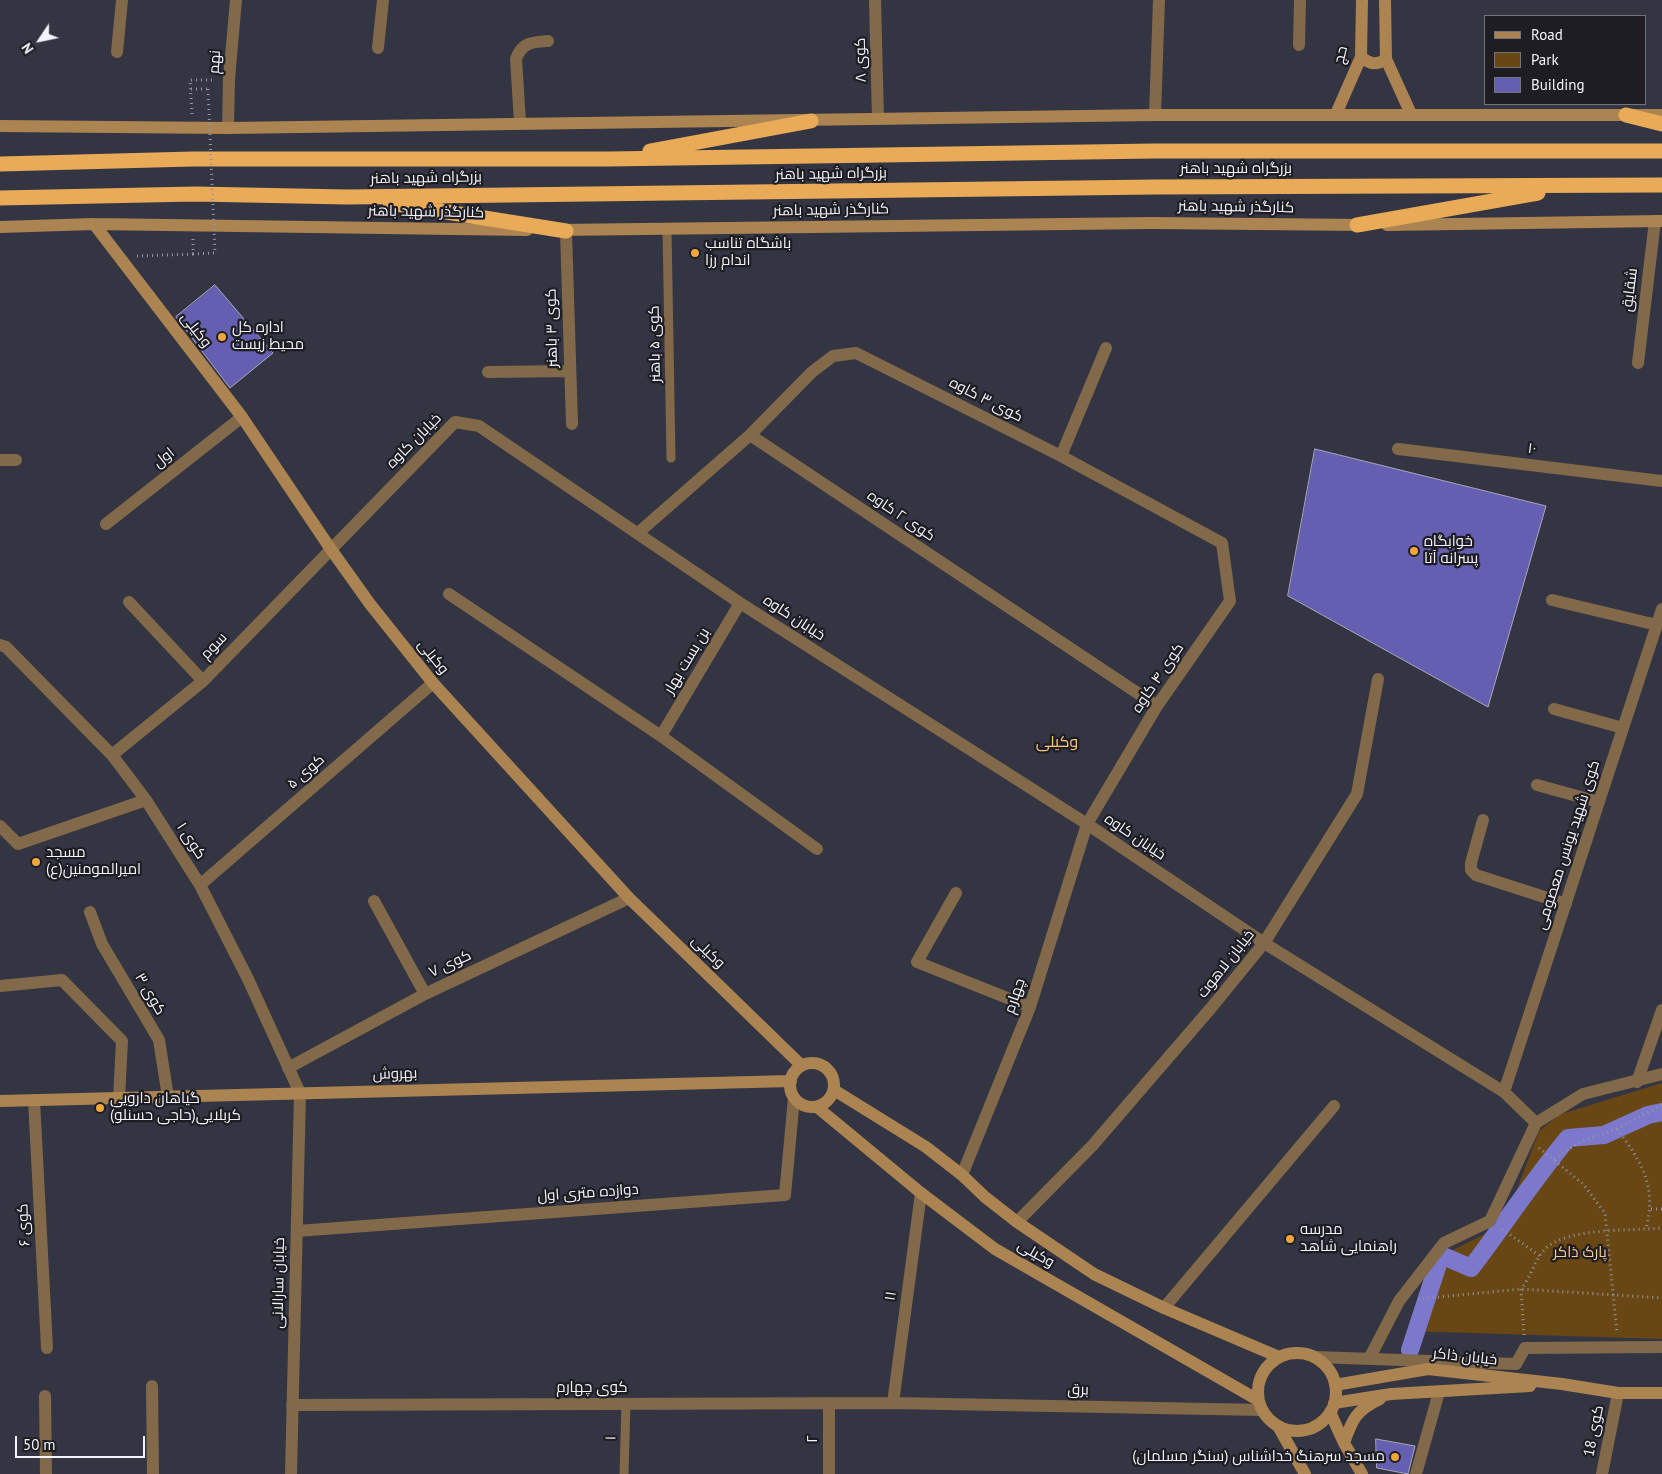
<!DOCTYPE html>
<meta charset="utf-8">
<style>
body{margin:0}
#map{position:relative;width:1662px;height:1474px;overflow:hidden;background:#343543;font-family:"PT Sans",sans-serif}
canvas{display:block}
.legend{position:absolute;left:1484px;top:15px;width:162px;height:90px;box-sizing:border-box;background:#1d1d23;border:1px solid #73737a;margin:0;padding:6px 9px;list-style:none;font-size:15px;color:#f3f4fd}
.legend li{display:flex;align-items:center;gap:10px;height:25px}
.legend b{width:25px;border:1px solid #73737a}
.north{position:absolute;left:15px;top:15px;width:50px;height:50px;-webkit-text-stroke:4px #1d1d23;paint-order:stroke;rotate:236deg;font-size:14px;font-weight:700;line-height:20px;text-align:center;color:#f3f4fd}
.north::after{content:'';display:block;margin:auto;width:18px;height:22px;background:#f3f4fd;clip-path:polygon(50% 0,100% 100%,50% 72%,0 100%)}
.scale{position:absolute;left:15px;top:1436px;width:130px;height:22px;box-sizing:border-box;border:2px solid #f3f4fd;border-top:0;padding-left:6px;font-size:15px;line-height:18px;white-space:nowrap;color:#f3f4fd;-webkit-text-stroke:4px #1d1d23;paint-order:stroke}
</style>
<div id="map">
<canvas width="1662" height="1474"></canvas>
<ul class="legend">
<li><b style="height:6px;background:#ac8451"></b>Road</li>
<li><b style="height:14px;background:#694714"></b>Park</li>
<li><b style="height:14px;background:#645fb0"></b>Building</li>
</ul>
<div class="north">N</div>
<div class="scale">50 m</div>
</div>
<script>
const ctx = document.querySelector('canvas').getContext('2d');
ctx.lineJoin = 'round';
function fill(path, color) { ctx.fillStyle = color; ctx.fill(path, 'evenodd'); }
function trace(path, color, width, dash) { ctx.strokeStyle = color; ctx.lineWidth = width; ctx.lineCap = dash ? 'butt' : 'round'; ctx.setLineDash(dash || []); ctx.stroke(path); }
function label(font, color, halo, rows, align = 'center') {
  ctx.font = font + ' "PT Sans",Cairo,sans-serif'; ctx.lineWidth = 4.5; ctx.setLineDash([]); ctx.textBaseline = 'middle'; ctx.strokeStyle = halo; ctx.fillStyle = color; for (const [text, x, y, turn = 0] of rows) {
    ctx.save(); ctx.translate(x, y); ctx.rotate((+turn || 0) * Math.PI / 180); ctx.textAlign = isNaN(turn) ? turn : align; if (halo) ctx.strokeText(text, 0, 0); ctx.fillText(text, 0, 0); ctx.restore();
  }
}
const green = new Path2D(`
 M1662,1083v256l-254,-8 13,-42 26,-36 44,-22 16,-15 32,-85 22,-17z`);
const canal = new Path2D(`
 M1410,1350l31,-95 30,13c33,-43 62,-88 97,-130l36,-3 44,-20 14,-3`);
const building = new Path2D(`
 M215,285l58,68 -43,35 -54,-71z
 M1315,449l231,57 -58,201 -200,-111z
 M1376,1439l39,7 -7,28 -31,-6z`);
const path = new Path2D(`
 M191,89h17
 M192,114l-2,-34h25
 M193,254l22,-1
 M137,256l56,-2v-15
 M1617,1129c25,33 40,58 29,100
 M1539,1148l44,36 22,29 12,120
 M1554,1159l27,-18 36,-12 45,-24
 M1651,1209h11
 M1502,1229l38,27
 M1418,1299l103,-10 141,9
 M1524,1335l-3,-46c10,-12 13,-28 24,-40 22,-22 88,-18 117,-21`);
const lane = new Path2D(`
 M667,229l4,229
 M624,1474l2,-70`);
const street = new Path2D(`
 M875,0l3,119
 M1299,45l1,-45
 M378,48l5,-48
 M117,52l5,-52
 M1155,115l4,-115
 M520,122l-4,-63c6,-17 17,-17 32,-18
 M228,128l1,-49 7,-79
 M566,231l6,193
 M1638,363l17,-142
 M488,372l82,-1
 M750,435l62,-63 21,-16 23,-3 205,103 161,87 8,58 -73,105 -70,118 -57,183 -68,168
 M1398,449l264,32
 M1061,456l45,-108
 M0,460h16
 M106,524l136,-107
 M638,533l112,-98 407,271
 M449,594l212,142 156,113
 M1552,600l105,25
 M129,602l74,79
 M0,645l6,2 106,108 34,45 54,85 48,94 52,114 -9,381
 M1554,709l69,19
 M661,736l79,-133
 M112,755l91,-74 252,-259 24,4 261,177 347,221 177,119 240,149 32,31
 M1537,785l62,17
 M1483,820l-12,43v7l5,5 90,29
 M0,826l18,18 128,-44
 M200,885l233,-202
 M956,893l-39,69 113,45
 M374,901l51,93
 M90,912l12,32 57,96 9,57
 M0,986l62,-6 60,61 -3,57
 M288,1068l137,-74 204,-96
 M1637,1082l25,-72
 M1504,1092l158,-483
 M34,1100l13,248
 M1017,1222l75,-76 119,-138 53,-65 93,-149 21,-115
 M297,1231l488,-36 9,-97
 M1164,1308l170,-202
 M1315,1357l201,7 9,-16 137,-1
 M1369,1359l30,-58 45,-58 46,-22 46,-98 47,-29 79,-20
 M152,1386l1,88
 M45,1396l1,78
 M829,1403v71
 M893,1403l28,-210
 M292,1405l601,-2 369,7
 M1416,1474l23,-82
 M1602,1474l16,-81`);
const secondary = new Path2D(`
 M1385,0l1,59 25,55
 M1361,57c9,7 15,9 25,2
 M1336,114l25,-57 1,-57
 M0,126l228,2 927,-13h507
 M94,224l148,193 88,131 40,56 63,79 196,215 172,167
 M1387,225l275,-4
 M0,227l94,-3 433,6
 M557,230l594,-7 214,2
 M790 1085a22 22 0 1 1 44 0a22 22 0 1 1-44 0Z
 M834,1090l92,57 36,28 23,22 32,25 77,52 70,34 115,49
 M0,1101l791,-20
 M817,1107l104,86 74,56 263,151
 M1258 1392a39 39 0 1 1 78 0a39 39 0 1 1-78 0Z
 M1335,1385l93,-16 134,15 56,9h44
 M1334,1403l57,-9 139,-8
 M1330,1412l14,31 18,31
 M1278,1426l27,48
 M1344,1443c8,-23 12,-33 36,-44`);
const highway = new Path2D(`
 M1626,115l36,9
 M650,151l161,-30
 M0,164l193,-5h415l547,-8h507
 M0,198l196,-4 151,3 808,-10 507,-2
 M390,203l176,28
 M1357,225l181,-32`);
const pathBridge = new Path2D(`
 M208,89l7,164`);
const markers = [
 [695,253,5,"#efa73d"],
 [222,337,5,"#efa73d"],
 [1414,551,5,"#efa73d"],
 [36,862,5,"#efa73d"],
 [100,1108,5,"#efa73d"],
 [1290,1239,5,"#efa73d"],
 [1395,1457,5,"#efa73d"]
];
const streetNames = [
 ["حج",1341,55,-76],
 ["کوی ۸",861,60,-91],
 ["نهم",215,62,-86],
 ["بزرگراه شهید باهنر",1236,169],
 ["بزرگراه شهید باهنر",831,174,-1],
 ["بزرگراه شهید باهنر",426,178,-1],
 ["کنارگذر شهید باهنر",1236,207,1],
 ["کنارگذر شهید باهنر",831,210,-1],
 ["کنارگذر شهید باهنر",426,212,1],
 ["شقایق",1630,290,-83],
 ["کوی ۳ باهنر",552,328,-91],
 ["وکیلی",196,330,52],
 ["کوی ۵ باهنر",655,344,-91],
 ["کوی ۳ کاوه",986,400,27],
 ["خیابان کاوه",414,441,-45],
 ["۱۰",1532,449,7],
 ["اول",164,458,-38],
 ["کوی ۲ کاوه",901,516,34],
 ["خیابان کاوه",794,618,33],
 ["سوم",214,646,-46],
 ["وکیلی",433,657,51],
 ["بن بست بهار",687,661,-59],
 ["کوی ۴ کاوه",1158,678,-56],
 ["کوی ۵",306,772,-41],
 ["خیابان کاوه",1135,837,34],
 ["کوی ۱",191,841,57],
 ["کوی شهید یونس معصومی",1568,845,-72],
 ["وکیلی",708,952,44],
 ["کوی ۷",450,964,-25],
 ["خیابان لاهوت",1226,964,-52],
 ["کوی ۳",150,994,60],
 ["چهارم",1015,996,-71],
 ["بهروش",395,1074,-2],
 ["دوازده متری اول",588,1193,-4],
 ["کوی ۶",24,1225,-93],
 ["وکیلی",1036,1254,30],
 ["خیابان سارالانی",279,1283,-89],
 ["۱۱",891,1296,-82],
 ["خیابان ذاکر",1465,1357,6],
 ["کوی چهارم",592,1388],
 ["برق",1078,1390,1],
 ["کوی 18",1594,1431,-79],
 ["۱",611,1438,-89],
 ["۲",813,1439,-90]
];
const poiNames = [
 ["باشگاه تناسب",705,244],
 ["اندام رزا",705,261],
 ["اداره کل",232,328],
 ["محیط زیست",232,345],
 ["خوابگاه",1424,542],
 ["پسرانه آتا",1424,559],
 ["مسجد",46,853],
 ["امیرالمومنین(ع)",46,870],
 ["گیاهان دارویی",110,1099],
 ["کربلایی(حاجی حسنلو)",110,1116],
 ["مدرسه",1300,1230],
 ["راهنمایی شاهد",1300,1247],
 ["مسجد سرهنگ خداشناس (سنگر مسلمان)",1385,1457,"right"]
];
const parkNames = [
 ["پارک ذاکر",1580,1253]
];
const neighbourhoodNames = [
 ["وکیلی",1057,742]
];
fill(green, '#694714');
trace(canal, '#7c79cc', 18);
fill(building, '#645fb0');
trace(building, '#a8a8b9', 1);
trace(path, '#9596a1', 3, [1, 4]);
trace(lane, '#826949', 9);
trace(street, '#826949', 12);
trace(secondary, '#ac8451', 12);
trace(highway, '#e9ab58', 15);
trace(pathBridge, '#9596a1', 3, [1, 4]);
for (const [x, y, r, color] of markers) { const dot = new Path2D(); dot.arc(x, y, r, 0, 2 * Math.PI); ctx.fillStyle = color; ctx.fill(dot); trace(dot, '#1d1d23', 2); }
label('15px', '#f3f4fd', '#1d1d23', streetNames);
label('15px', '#f3f4fd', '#1d1d23', poiNames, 'left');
label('15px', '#fccd92', '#1d1d23', parkNames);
label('16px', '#f7c484', '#1d1d23', neighbourhoodNames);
</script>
